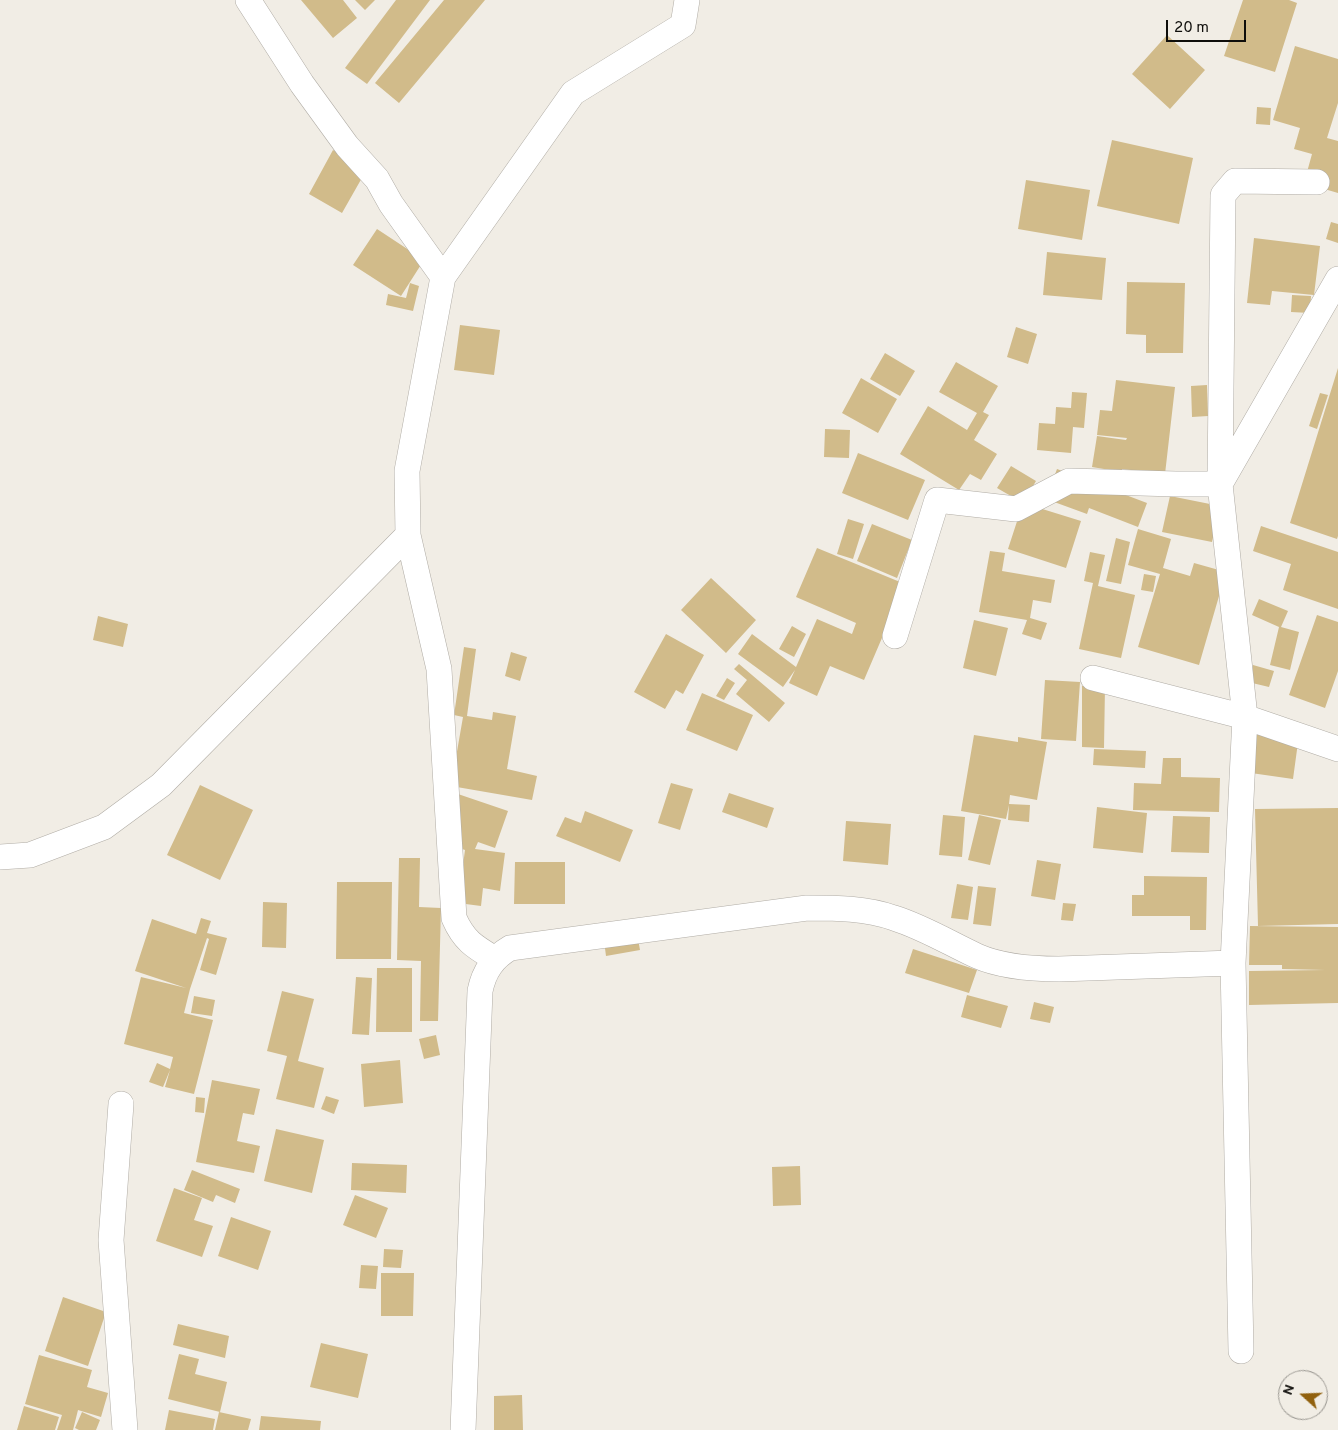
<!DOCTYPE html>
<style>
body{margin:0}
#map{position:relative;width:1338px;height:1430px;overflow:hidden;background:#f1ede5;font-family:Overpass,sans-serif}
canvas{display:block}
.north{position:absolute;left:1278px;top:1370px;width:50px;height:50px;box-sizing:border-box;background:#f1ede5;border:1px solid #97948e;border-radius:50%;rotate:290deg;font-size:14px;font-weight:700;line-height:20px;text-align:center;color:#0f0e0b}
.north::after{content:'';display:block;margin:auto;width:18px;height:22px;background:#91610e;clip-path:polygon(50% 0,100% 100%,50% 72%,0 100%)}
.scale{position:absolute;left:1166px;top:20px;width:80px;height:22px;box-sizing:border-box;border:2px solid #0f0e0b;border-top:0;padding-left:6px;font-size:15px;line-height:18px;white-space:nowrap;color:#0f0e0b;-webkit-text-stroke:4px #f1ede5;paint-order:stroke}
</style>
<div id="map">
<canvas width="1338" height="1430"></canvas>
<div class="north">N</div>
<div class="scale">20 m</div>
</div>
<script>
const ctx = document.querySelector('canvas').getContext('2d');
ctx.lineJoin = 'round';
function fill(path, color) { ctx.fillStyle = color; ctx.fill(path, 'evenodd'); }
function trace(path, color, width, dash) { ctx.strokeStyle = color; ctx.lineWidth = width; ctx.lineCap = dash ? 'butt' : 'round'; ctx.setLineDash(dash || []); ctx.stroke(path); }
const building = new Path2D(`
 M301,0h42l14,18 -24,20z
 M355,0h20l-10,10z
 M396,0h34l-63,84 -22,-16z
 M444,0h41l-86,103 -24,-20z
 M1243,0h46l8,3 -22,69 -51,-16z
 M1167,35l38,35 -35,39 -38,-35z
 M1295,46l43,13v44l-11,35 11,3v52l-34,-10 8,-29 -18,-5 6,-21 -27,-8z
 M1257,107l14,1 -1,17 -14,-1z
 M1112,140l81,18 -14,66 -82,-18z
 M333,150l34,19 -25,44 -33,-19z
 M1026,180l64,10 -8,50 -64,-11z
 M1331,222l7,2v19l-12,-4z
 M377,229l47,31 -23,36 -48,-31z
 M1254,238l66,8 -6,49 -42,-4 -2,14 -23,-2z
 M1047,252l59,6 -4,42 -59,-5z
 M1127,282l58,1 -2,70h-37v-18l-20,-1z
 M410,283l9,3 -6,25 -27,-6 2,-11 18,4z
 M1292,295l19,1 -1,17 -19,-1z
 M460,325l40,5 -6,45 -40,-5z
 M1016,327l21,7 -9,30 -21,-7z
 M885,353l30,18 -15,25 -30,-17z
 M956,362l42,24 -15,26 6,3 -15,25 23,14 -16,26 -11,-6 -11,16 -59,-36 28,-48 39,24 10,-17 -38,-21z
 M1338,368v168l-1,3 -47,-16z
 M861,378l36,21 -19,34 -36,-20z
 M1116,380l59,7 -10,87 -43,-5v3l-30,-5 5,-31 29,4 1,-2 -30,-3 3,-25 12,1z
 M1207,385l1,31 -16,1 -1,-31z
 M1072,392l15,1 -3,35 -11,-1 -2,26 -34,-3 2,-27 16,1 1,-17 15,1z
 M1320,393l8,2 -11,34 -8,-3z
 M825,429l25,1 -1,28 -25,-1z
 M858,453l67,27 -17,40 -66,-27z
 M1011,466l25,15 -13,22 58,18 -15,47 -58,-19 15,-46 -26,-15z
 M1057,469l90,34 -9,24 -49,-19 -2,6 -41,-15z
 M1170,496l50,10 -8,36 -50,-10z
 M848,519l16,5 -11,35 -16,-5z
 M872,524l40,16 -15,38 -40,-17z
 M1261,526l77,26v57l-55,-19 8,-26 -38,-13z
 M1138,529l33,10 -8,29 27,8 4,-13 32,9 -27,93 -61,-18 22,-73 -32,-9z
 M1116,538l14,4 -9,42 -15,-3z
 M817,548l88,36 -41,96 -34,-14 -13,30 -28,-13 6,-13 -12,17 -45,-33 14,-20 44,33 21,-48 35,15 4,-11 -60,-26z
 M990,551l15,2 -3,18 53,9 -4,23 -18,-3 -3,18 17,5 -6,17 -19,-6 5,-14 -48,-8z
 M1090,552l15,3 -7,31 37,9 -14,63 -42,-9 14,-66 -9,-2z
 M1144,574l12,2 -3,16 -12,-2z
 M711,578l45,42 -30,33 -45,-43z
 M1259,599l29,12 -7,16 18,5 -9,38 -20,-5 9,-38 -27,-12z
 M1317,615l21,7v49l-13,37 -36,-13z
 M98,616l30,8 -5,23 -30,-7z
 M974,620l34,8 -12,48 -33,-8z
 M792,626l14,8 -12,23 -15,-8z
 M666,634l38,21 -21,39 -7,-4 -11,19 -31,-17z
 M464,647l12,2 -9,67 25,4 1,-8 23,4 -9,53 30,7 -5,24 -81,-14 12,-69 -9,-2z
 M511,652l16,5 -7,24 -15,-5z
 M739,664l46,39 -16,19 -33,-28 11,-14 -13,-11z
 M1253,665l21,6 -5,16 -21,-5z
 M727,678l8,5 -11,17 -8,-4z
 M1045,680l35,2 -4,59 -35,-2z
 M1082,686h23l-1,62 -22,-1z
 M702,693l51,22 -16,36 -51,-21z
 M1251,728l48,7 -6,44 -49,-7z
 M974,735l44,7v-5l29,5 -10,58 -27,-5 -1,9 21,1 -1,17 -21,-2 1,-15 -3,14 -45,-8z
 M1094,749l52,2 -1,17 -52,-3z
 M1163,758h18v19l39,1 -1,34 -86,-2 1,-27 27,1z
 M671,783l22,6 -13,41 -22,-7z
 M200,785l53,25 -33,70 -53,-25z
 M455,793l53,18 -13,37 -17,-6 -3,7 30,4 -5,38 -17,-3 -2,18 -23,-3 7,-53 -26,-9z
 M729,793l45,15 -7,20 -45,-16z
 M1097,807l50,6 -4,40 -50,-5z
 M1338,808v116l-80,2 -3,-117z
 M585,811l48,19 -13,32 -64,-26 9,-19 16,6z
 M943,815l22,2 -3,40 -23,-2z
 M979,815l22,5 -11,45 -22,-5z
 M1173,816l37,1 -1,36 -38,-1z
 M846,821l45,3 -3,41 -45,-4z
 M399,858h21l-1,49 22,1 -3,113h-18l1,-60 -24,-1z
 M1037,860l24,4 -6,36 -24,-4z
 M515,862h50v42h-51z
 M1144,876l63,1 -1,53h-16v-14h-58v-21h12z
 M337,882h55l-1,77h-55z
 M957,884l16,3 -5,33 -17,-2z
 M978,886l18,2 -5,38 -18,-2z
 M263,902l24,1 -1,45 -24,-1z
 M1063,903l13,1 -3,17 -12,-1z
 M201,918l10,3 -4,12 20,5 -11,37 -16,-5 9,-31 -2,-1 -17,51 -6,24 29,7 -19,74 -29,-7 5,-17 -7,17 -14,-5 8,-19 13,6 3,-12 -49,-13 17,-67 45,11 -51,-17 17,-52 44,15z
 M1250,926l88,1v76l-89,2v-34l76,-1 -43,-1v-4h-33z
 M636,928l4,22 -34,6 -3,-23z
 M913,949l64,21 -8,23 -64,-20z
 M377,968h35v64h-36z
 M356,977l16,1 -3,57 -17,-1z
 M282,991l32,8 -16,62 26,7 -10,40 -38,-9 11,-43 -20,-5z
 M967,995l41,11 -7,22 -40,-11z
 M194,996l21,4 -3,16 -21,-3z
 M1034,1002l20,5 -4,16 -20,-4z
 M436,1035l4,20 -16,4 -5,-20z
 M400,1060l3,43 -39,4 -3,-43z
 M212,1080l48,9 -6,26 -11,-2 -6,28 23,5 -6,27 -58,-11z
 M326,1096l13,4 -5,14 -13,-5z
 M196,1097l9,1 -1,15 -9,-1z
 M276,1129l48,11 -12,53 -48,-12z
 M352,1163l55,2 -1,28 -55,-3z
 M800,1166l1,39 -28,1 -1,-39z
 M192,1170l48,19 -5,14 -19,-8 -3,7 -29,-12z
 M174,1188l28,10 -8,22 19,6 -11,31 -46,-16z
 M355,1195l33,13 -12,30 -33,-13z
 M231,1217l40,14 -13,39 -40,-14z
 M384,1249l19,1 -2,18 -18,-1z
 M361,1265l17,1 -2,23 -17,-1z
 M381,1273h33l-1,43h-32z
 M63,1297l43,15 -18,54 -43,-15z
 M178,1324l51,12 -4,22 -52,-13z
 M321,1343l47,11 -10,44 -48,-11z
 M179,1354l20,5 -4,15 32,8 -7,30 -52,-13z
 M39,1355l53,15 -5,17 21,6 -7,24 -23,-7 -5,20h-16l5,-15 -37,-11z
 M522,1395l1,35h-29v-34z
 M24,1406l35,11 -4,13h-38z
 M169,1410l46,9 -2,11h-48z
 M82,1412l18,8 -4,10h-17l-4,-2z
 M219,1412l32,7 -3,11h-33z
 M261,1416l60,5 -1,9h-61z`);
const minor = new Path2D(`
 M248,0l54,84 45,62 30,33 14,25 52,73
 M1317,182l-82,-1 -12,14 -3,289 25,233 93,32
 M895,636l42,-136 79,9 53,-28 107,3h44l118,-205
 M1093,678l152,39 -12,246 8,388
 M0,857l30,-2 74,-28 57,-42 247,-250
 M495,959c-20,-12 -31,-18 -41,-41l-15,-249 -31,-134 -1,-64 36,-194 130,-184 110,-68 4,-25
 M121,1104l-10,136 14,190
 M463,1430l17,-439c4,-20 13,-33 30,-43l297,-40c29,0 59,0 87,10 29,9 55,25 83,38 25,11 54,13 82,13l174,-6`);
fill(building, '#d1bb8a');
trace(minor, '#b0aca5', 26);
trace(minor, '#fff', 25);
</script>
